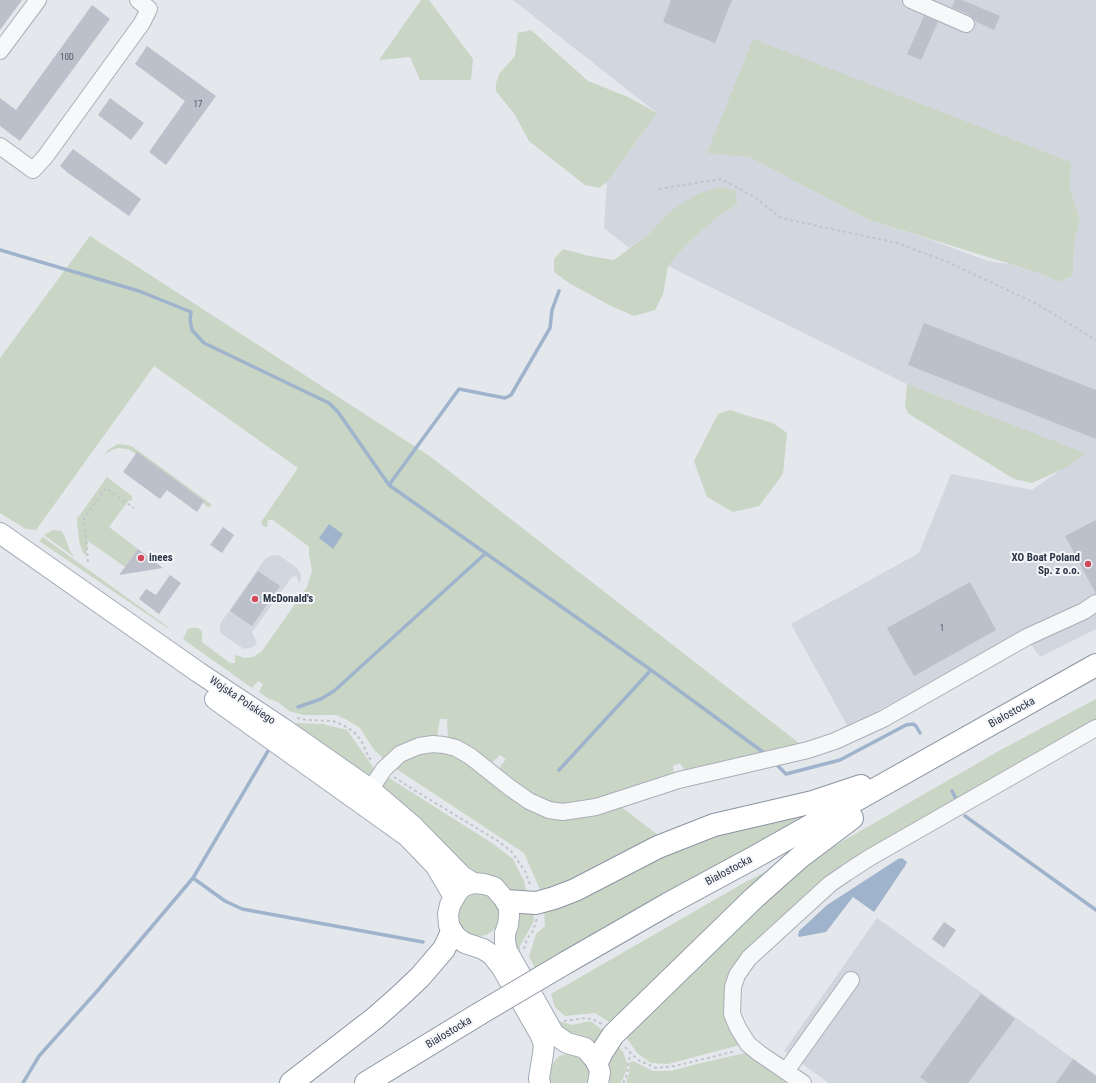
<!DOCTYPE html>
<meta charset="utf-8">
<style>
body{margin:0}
canvas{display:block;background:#e4e7ec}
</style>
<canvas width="1096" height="1083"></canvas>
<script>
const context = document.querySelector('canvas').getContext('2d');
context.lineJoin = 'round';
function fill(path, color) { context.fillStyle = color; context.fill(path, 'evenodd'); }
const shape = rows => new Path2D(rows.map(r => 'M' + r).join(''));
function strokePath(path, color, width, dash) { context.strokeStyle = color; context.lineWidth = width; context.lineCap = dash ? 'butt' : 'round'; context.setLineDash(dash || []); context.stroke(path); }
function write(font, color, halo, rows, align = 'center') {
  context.font = font + ' "Roboto Condensed",sans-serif'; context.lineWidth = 4; context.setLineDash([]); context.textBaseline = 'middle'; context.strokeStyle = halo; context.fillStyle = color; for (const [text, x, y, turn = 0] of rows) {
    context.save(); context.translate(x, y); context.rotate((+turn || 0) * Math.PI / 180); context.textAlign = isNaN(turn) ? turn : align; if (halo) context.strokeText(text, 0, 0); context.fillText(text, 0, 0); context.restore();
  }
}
fill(shape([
 [513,0,1096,0,1096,629,1040,657,1023,633,848,727,791,624,919,553,951,474,1032,490,1084,453,907,384,668,266,687,244,720,215,737,205,668,213,650,233,629,248,604,228,607,182,657,113],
 [964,121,1071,162,1070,188,1080,220,1074,243,1073,275,1060,282,1039,273,1009,264,988,261,928,239,869,220,749,157,707,152],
 [275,555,280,556,297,568,301,575,300,584,296,576,292,577,252,632,257,643,253,647,244,649,223,635,220,632,220,624,265,559,270,556],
 [877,918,1096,1075,1096,1083,829,1083,784,1051]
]), '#d2d6de');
fill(shape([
 [421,0,429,0,473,59,471,80,420,80,410,57,379,60],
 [531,30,588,81,628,97,657,113,607,182,599,188,585,185,529,141,515,115,496,91,496,83,499,74,515,56,518,33],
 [753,39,1071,162,1070,188,1080,220,1074,243,1073,275,1060,282,1039,273,869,220,749,157,707,153],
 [720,187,736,190,737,205,720,215,687,244,668,266,663,294,655,310,634,316,611,306,569,283,554,272,554,259,563,249,589,256,614,260,650,233,668,213,697,194],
 [90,236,431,457,808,750,686,772,680,763,673,766,674,776,574,807,549,804,501,775,500,767,506,759,500,755,493,762,487,762,448,739,447,719,440,719,437,737,406,743,395,748,383,758,374,750,360,728,347,720,336,715,303,715,289,711,278,702,269,699,259,692,263,684,258,681,252,688,183,639,188,629,191,628,198,628,202,631,202,642,230,663,235,663,235,656,237,655,244,658,253,657,262,651,307,587,312,571,309,554,309,547,273,520,268,520,267,527,265,527,262,525,261,522,298,468,154,366,36,530,26,529,8,518,0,513,0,358],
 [907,384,1085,453,1069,466,1032,483,1014,479,909,414,905,407],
 [730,410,745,415,773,423,787,433,783,474,759,506,733,512,707,497,694,461,718,414],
 [118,444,127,445,133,447,211,504,211,506,208,507,203,503,204,501,137,453,136,454,128,449,118,448,112,450,104,455,109,449],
 [107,477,132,496,132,500,131,501,129,500,109,527,138,549,125,567,88,541,86,555,83,553,79,541,77,519],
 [53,530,61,531,64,535,70,551,74,557,44,535],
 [43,537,168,627,169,629,39,541],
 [253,698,295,723,323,724,347,730,376,771,368,776,361,777],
 [1096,699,1096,725,861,860,733,969,740,1045,668,1064,651,1063,637,1053,624,1034,733,930,824,852,997,752],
 [443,751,479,769,531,811,555,819,620,806,662,838,542,894,524,853,395,768,411,755],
 [386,776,492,843,513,859,524,881,528,899,467,872,384,795,382,784],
 [844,803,536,970,529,956,536,934,545,926,544,909,650,861,735,828],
 [786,861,614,1025,595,1013,565,1016,555,1007,551,994,742,884],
 '458 915a21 21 0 1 1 42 0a21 21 0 1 1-42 0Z',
 [516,911,533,912,534,921,520,946,521,968,511,933],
 [552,1019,572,1025,585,1022,592,1022,605,1032,595,1047,559,1030],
 [615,1042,623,1052,628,1065,623,1079,620,1083,608,1083,607,1055],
 [749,1052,790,1083,626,1083,629,1073,630,1062,633,1061,653,1071,671,1071,697,1064],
 [570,1053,581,1057,589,1067,590,1073,588,1083,550,1083,548,1076,551,1065,559,1056]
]), '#c9d6c5');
fill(shape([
 [329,524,343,534,333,549,319,538],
 [902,858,907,862,905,866,874,912,853,897,826,932,799,937,798,935,799,931,827,905,898,859]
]), '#9fb4cc');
strokePath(shape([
 [0,250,139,291,191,312,190,320,192,330,204,343,329,403,338,412,389,485,651,670,763,752],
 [389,485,459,389,505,398,511,395,550,328,552,310,559,291],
 [298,707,321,699,334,691,486,553],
 [775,763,786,774,840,760,906,725,913,724,916,726,920,733],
 [559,770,651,670],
 [952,791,956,799],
 [965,816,1096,910],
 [193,878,225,901,242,909,423,942],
 [23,1083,39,1056,99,989,193,878,268,751]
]), '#9fb4cc', 3.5);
fill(shape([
 [0,0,22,0,0,30],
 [671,0,732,0,715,43,663,22],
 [955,0,962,0,1000,16,994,30,975,21,970,15,952,7],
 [92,5,110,19,20,141,0,126,0,98,16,110],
 [924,16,938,22,921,60,907,54],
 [147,46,216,96,166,165,149,152,185,101,135,64],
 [110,98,144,123,131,140,98,115],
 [73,149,141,199,129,216,68,173,60,166],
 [924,323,1096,390,1096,439,908,365],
 [137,452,204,501,197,512,167,490,160,499,123,472],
 [1096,520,1096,594,1065,536],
 [223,527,234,535,222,553,210,545],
 [138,549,163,568,119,575],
 [258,571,280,586,252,626,230,611],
 [170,575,181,583,159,614,139,599,146,589,156,595],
 [970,582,996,630,914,676,887,628],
 [944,922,956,930,944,948,932,939],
 [981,994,1015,1019,968,1083,928,1083,920,1077],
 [1073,1059,1096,1076,1096,1083,1056,1083]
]), '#bbc0ca');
const minor = shape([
 [911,0,966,24],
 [0,51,38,0],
 [0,146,33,170,45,157,142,23,149,9,138,0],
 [364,799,384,769,400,754,419,746,433,744,444,745,456,748,470,756,509,787,529,801,549,810,563,812,596,807,679,780,808,750,835,741,883,719,1027,637,1084,611,1096,603],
 [786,1071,851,980],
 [803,1083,759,1053,748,1044,738,1028,732,1014,733,987,737,975,749,958,830,884,846,873,869,858,1096,728]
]);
const major = shape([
 [0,533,198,672,284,729,370,789,412,825,462,876,473,883],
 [215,699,407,836,435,865,454,897],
 [540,1083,539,1078,543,1054,544,1044,540,1034,502,968,492,955,483,949,465,943,459,939,452,932,449,925,448,914,450,905,458,891,464,886,473,883,484,884,494,887,506,901,509,908,509,916,508,925,505,933,505,942,507,951,554,1034,567,1043,585,1048,597,1062,600,1072,598,1083]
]);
const highway = shape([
 [506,901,536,903,554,898,575,890,658,847,714,825,813,802,861,786],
 [567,962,668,904,753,858,1096,665],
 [597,1062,602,1052,613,1035,754,898,799,858,852,818],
 [291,1083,375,1018,401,995,420,977,444,949,452,932],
 [366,1083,479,1014]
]);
strokePath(minor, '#a9aeb7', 18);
strokePath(major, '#a3abb8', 22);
strokePath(highway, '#8b94a3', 24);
strokePath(shape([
 [659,189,721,179,753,196,781,218,897,243,950,263,1037,304,1096,340],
 [88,562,84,518,106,488,134,508],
 [297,718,307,720,333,721,343,725,353,731,361,740,369,758,373,761],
 [394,777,414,790,498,841,511,851,525,871,531,887],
 [524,949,527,939,533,931,537,918],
 [564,1021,586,1018,594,1020,602,1024],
 [625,1047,638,1060,656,1068,675,1066,736,1051],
 [623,1083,627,1075,630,1052]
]), '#c2c5cb', 2, [3, 3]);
strokePath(minor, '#f7f8fa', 16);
strokePath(major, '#fff', 20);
strokePath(highway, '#fff', 22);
const highwayBridge = shape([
 [479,1014,567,962]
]);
strokePath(highwayBridge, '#8b94a3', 24, []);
strokePath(highwayBridge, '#fff', 22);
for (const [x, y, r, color] of [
 [141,558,4,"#d1495b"],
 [1088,564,4,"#d1495b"],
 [255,599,4,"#d1495b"]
]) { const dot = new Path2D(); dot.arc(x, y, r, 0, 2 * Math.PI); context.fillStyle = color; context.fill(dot); strokePath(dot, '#f4f6f9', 1.5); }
write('9px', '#4f5766', null, [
 ["10D",67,58],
 ["17",198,105],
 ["1",942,629]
]);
write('bold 11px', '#2b3445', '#f4f6f9', [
 ["inees",149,558],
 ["XO Boat Poland",1080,558,"right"],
 ["Sp. z o.o.",1080,571,"right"],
 ["McDonald's",263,599]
], 'left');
write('11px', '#2b3445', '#f4f6f9', [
 ["Wojska Polskiego",242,701,34],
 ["Białostocka",1012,713,-29],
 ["Białostocka",729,871,-28],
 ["Białostocka",449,1033,-31]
]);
</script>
